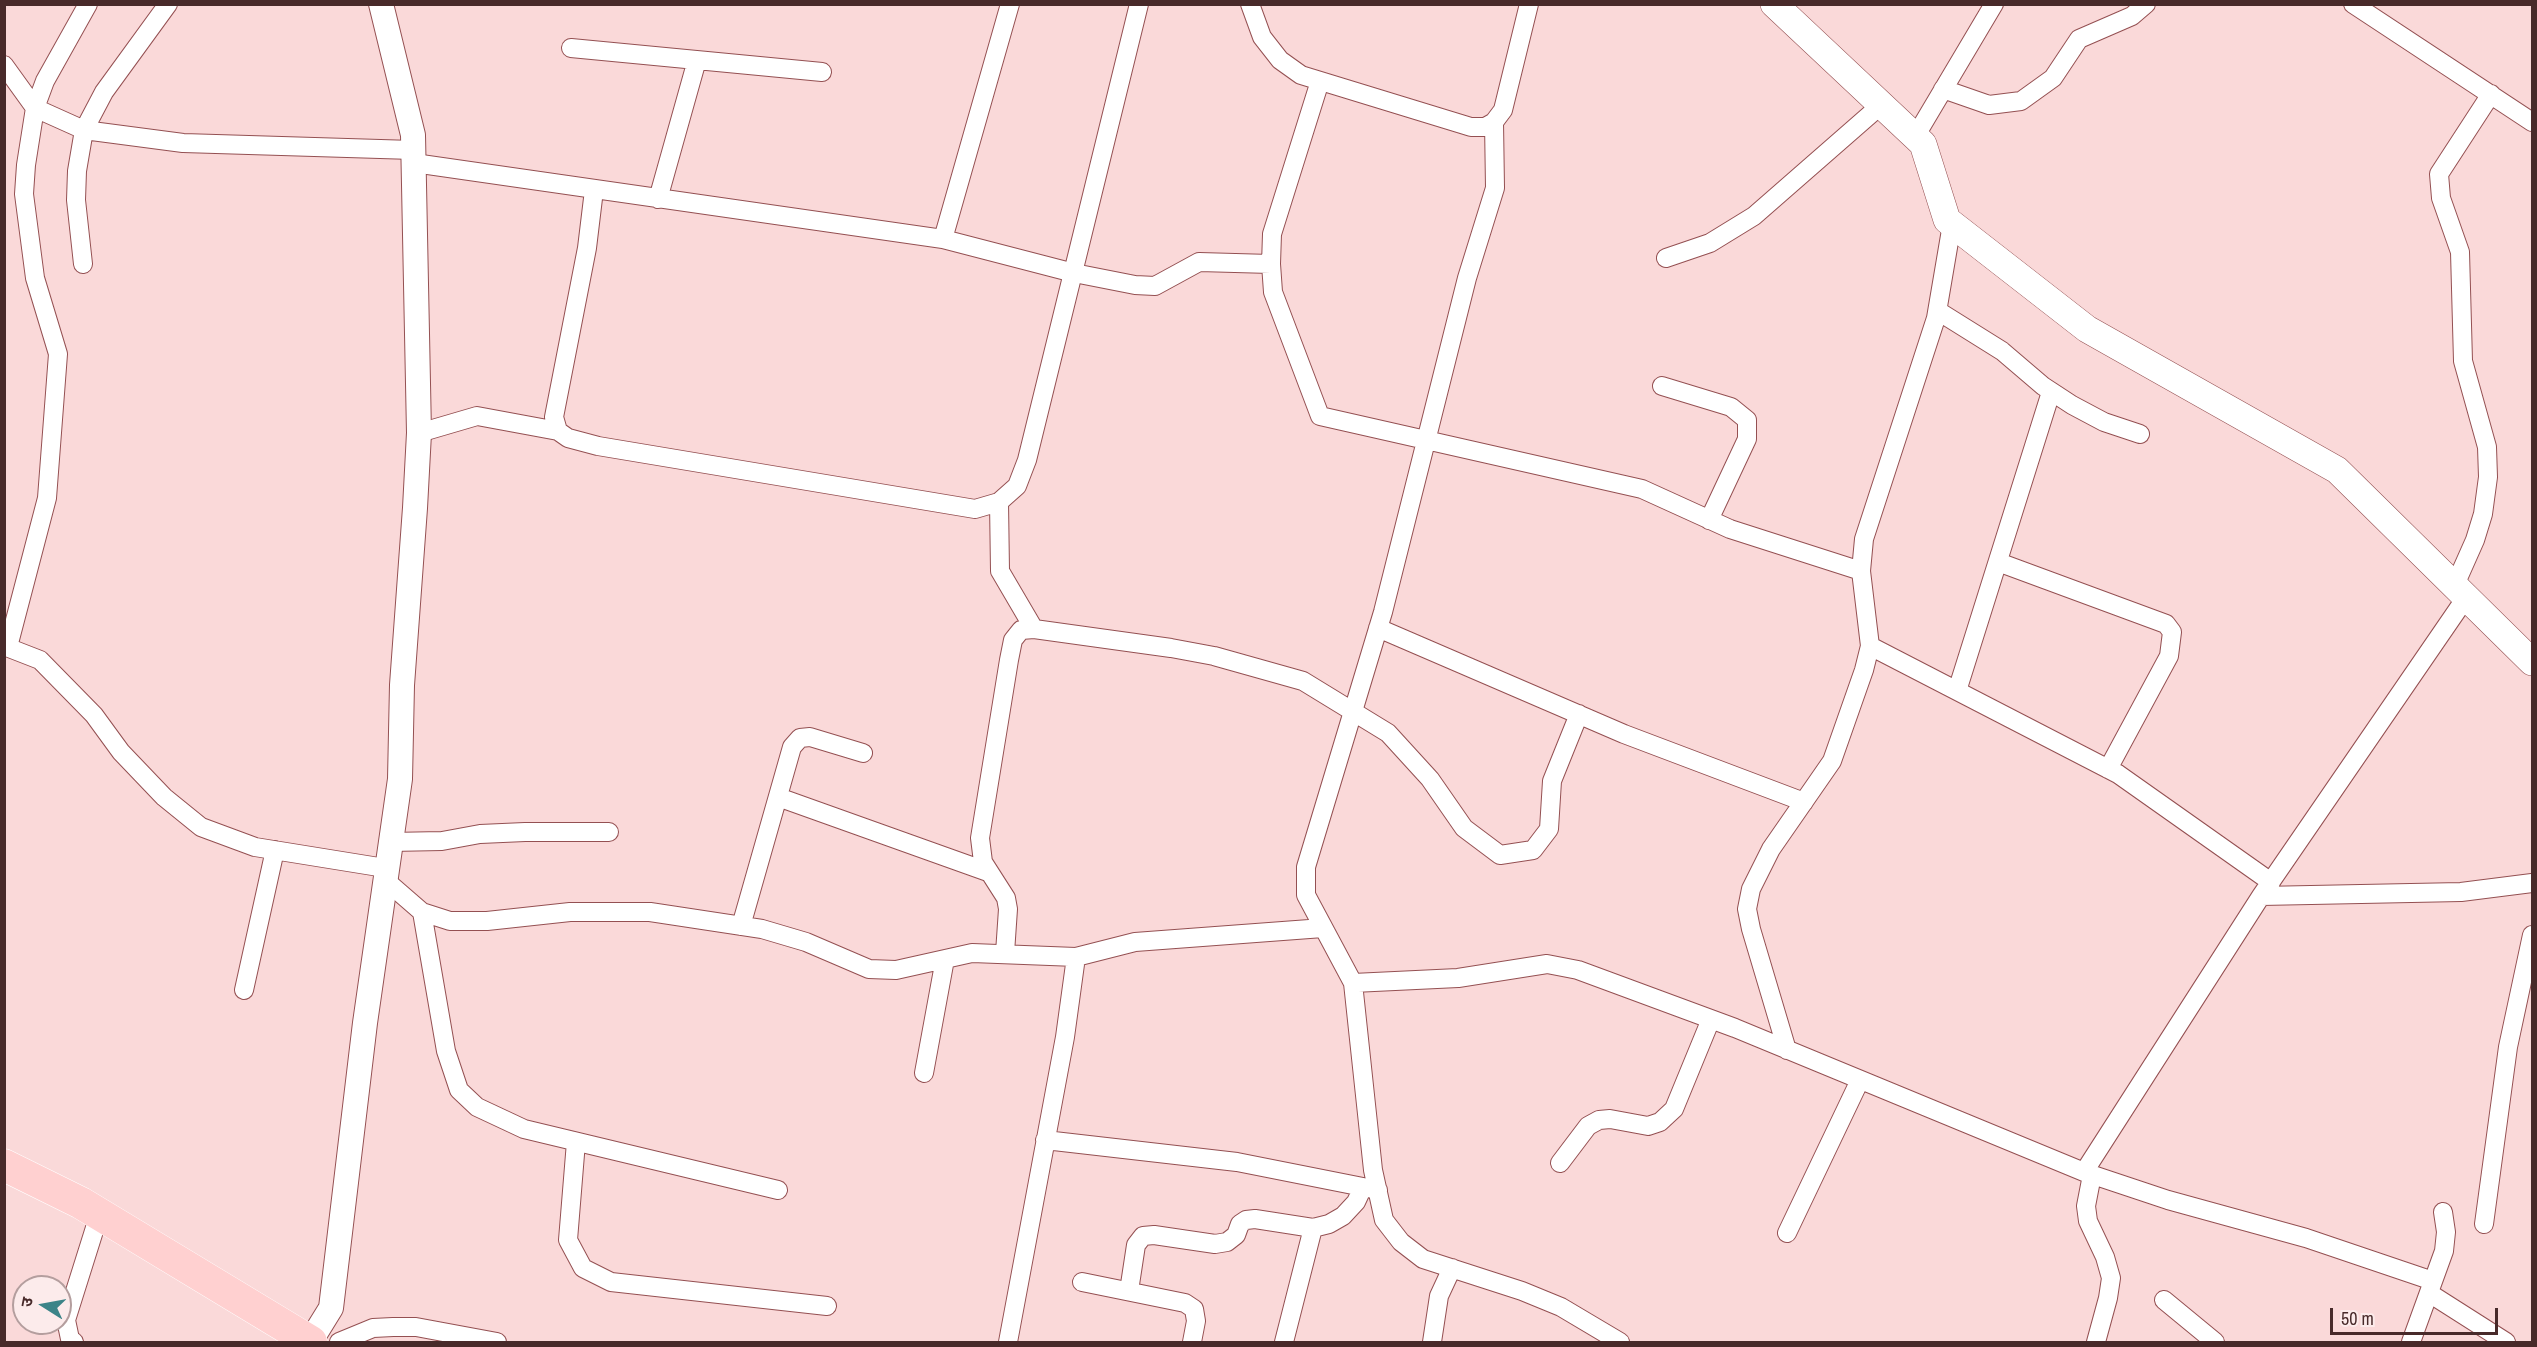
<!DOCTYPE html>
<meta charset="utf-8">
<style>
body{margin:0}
#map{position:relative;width:2537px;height:1347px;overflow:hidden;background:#fad9d9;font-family:"Archivo Narrow","Noto Sans Devanagari",sans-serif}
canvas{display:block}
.frame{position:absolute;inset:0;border:6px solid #482a2a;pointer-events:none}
.north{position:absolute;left:12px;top:1275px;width:60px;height:60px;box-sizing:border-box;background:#fcebeb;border:2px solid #b49e9e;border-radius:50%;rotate:281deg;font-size:16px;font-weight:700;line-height:24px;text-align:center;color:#482a2a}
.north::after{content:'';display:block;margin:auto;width:21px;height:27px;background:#3c8488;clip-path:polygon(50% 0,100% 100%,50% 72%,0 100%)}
.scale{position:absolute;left:2330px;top:1308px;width:168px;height:27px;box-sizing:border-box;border:3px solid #482a2a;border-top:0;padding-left:8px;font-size:18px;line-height:21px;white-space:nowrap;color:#482a2a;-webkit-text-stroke:4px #fcebeb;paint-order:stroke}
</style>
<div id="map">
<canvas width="2537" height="1347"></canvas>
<div class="frame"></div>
<div class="north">उ</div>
<div class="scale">50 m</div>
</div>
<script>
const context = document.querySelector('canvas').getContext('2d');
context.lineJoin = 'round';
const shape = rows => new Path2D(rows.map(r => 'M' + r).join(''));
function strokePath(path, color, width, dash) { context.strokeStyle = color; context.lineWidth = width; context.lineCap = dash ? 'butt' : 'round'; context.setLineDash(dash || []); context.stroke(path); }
const minor = shape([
 [1250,4,1262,37,1280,60,1301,75,1471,127,1485,127,1494,122,1503,110,1529,4],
 [2353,4,2532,122],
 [571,48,822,72],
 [4,65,35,108,84,130,183,143,413,150],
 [1320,81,1272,234,1271,264,1273,292,1320,416,1642,489,1730,529,1861,571],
 [1943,89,1989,105,2021,101,2053,78,2079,39,2132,16,2146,4],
 [1494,122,1495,188,1467,278,1383,612,1306,867,1306,895,1353,983,1373,1170,1384,1220,1401,1242,1423,1259,1522,1291,1561,1307,1620,1342],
 [1915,137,1994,4],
 [414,163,943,239,1074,273,1135,285,1155,286,1199,262,1271,264],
 [594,190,587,248,554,417,558,431,568,438,598,446,975,509,999,502,1017,486,1027,460,1139,4],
 [658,199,697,60],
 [943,239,1010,4],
 [1666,258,1710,243,1754,216,1881,105],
 [83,264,76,200,77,171,84,130,104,92,168,4],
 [1938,311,2002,351,2043,386,2072,405,2104,422,2140,434],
 [1662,386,1731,407,1747,420,1747,439,1709,520],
 [419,433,477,416,558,431],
 [999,502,1000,571,1034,629],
 [1998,562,2166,624,2172,632,2169,656,2108,769],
 [2455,585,2475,540,2483,514,2488,477,2487,447,2463,361,2460,252,2441,198,2439,174,2491,94],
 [1378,628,1624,734,1804,802],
 [4,646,40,660,94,715,121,752,164,797,201,827,255,847,385,868],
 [1870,646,2118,774,2271,882],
 [8,647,47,498,58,354,35,278,24,194,26,165,35,108,45,81,88,4],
 [1957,691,2051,392],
 [778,797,988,872],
 [390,842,442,841,480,834,525,832,609,832],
 [384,879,422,912,450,921,487,921,570,912,650,912,762,929,806,942,869,969,896,970,972,953,1076,957,1135,942,1323,928],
 [2261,896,2461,892,2532,883],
 [422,912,446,1051,459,1090,477,1107,524,1129,778,1190],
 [741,926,792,747,800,738,810,737,863,753],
 [1005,953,1008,909,1006,898,983,862,980,838,1009,660,1013,640,1021,630,1034,629,1171,648,1214,656,1303,681,1388,733,1430,779,1464,828,1500,855,1533,850,1549,829,1552,781,1579,714],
 [1353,983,1458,978,1547,964,1578,970,1735,1028,2084,1172,2168,1200,2306,1238,2433,1281],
 [244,990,275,850],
 [1787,1050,1751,929,1747,909,1751,889,1771,849,1832,761,1864,670,1870,646,1861,571,1864,539,1936,318,1952,224],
 [924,1073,945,959],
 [1045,1140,1237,1162,1378,1190],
 [576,1142,568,1240,583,1268,611,1282,827,1306],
 [1560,1163,1588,1126,1599,1120,1610,1119,1648,1126,1660,1122,1674,1109,1711,1019],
 [2084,1172,2261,896,2467,596],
 [2092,1175,2086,1206,2088,1221,2105,1257,2111,1278,2108,1298,2096,1342],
 [2484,1224,2508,1047,2532,935],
 [1787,1233,1860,1080],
 [1082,1282,1185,1303,1194,1309,1196,1321,1192,1342],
 [1129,1291,1136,1245,1143,1236,1154,1235,1215,1244,1227,1242,1236,1235,1240,1224,1246,1220,1255,1219,1313,1228,1329,1224,1343,1216,1356,1202,1363,1187],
 [2429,1293,2506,1342],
 [2164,1300,2215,1342],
 [74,1342,70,1339,66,1320,99,1215],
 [339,1342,373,1328,393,1327,416,1327,497,1342],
 [1008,1342,1065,1037,1076,957],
 [1284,1342,1313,1228],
 [1432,1342,1439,1296,1452,1268],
 [2411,1342,2444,1251,2446,1232,2443,1212]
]);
const tertiary = shape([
 [310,1342,331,1308,365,1023,400,779,402,685,415,508,419,433,413,135,381,4]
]);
const secondary = shape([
 [1774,4,1923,144,1947,220,2087,329,2337,470,2532,662]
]);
const trunk = shape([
 [4,1165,81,1203,311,1342]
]);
strokePath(minor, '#945052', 20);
strokePath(tertiary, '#945052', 26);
strokePath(secondary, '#945052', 28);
strokePath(trunk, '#fff', 33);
strokePath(minor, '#fff', 18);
strokePath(tertiary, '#fff', 24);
strokePath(secondary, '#fff', 27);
strokePath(trunk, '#ffd0d0', 32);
</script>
